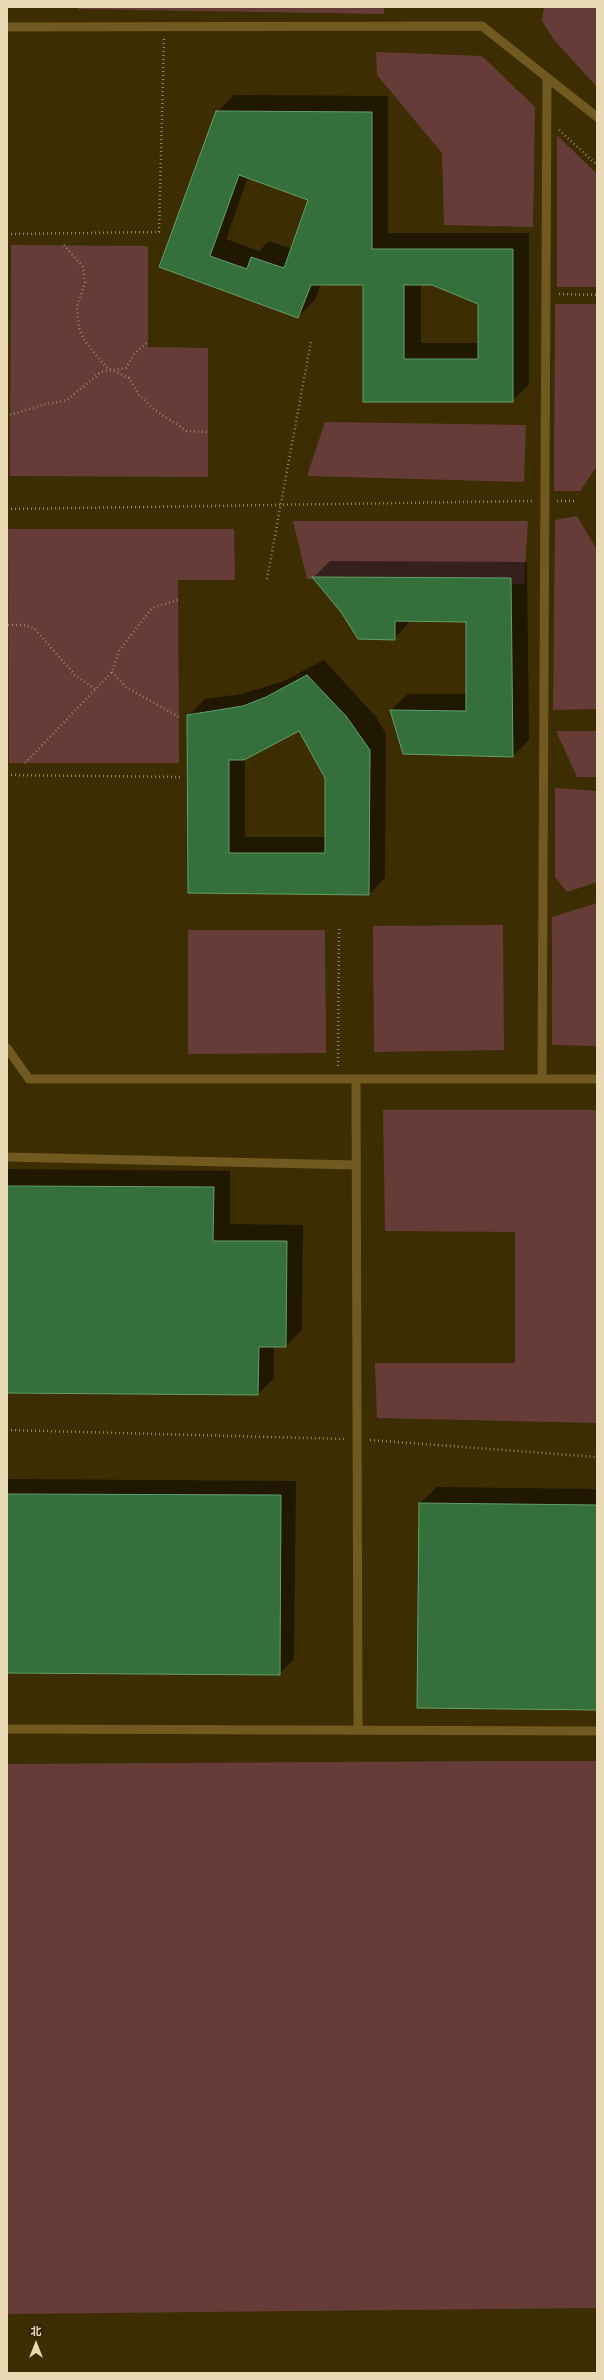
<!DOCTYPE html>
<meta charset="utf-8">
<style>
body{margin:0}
#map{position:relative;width:604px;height:2380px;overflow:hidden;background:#3d2d03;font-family:"Nunito Sans","Noto Sans SC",sans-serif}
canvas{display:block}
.frame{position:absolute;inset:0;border:8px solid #e9d9b5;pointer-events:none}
.north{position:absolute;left:16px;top:2324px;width:40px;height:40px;-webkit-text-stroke:3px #2f240d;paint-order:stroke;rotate:0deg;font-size:11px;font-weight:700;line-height:16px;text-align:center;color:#e9d9b5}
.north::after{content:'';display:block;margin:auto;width:14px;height:18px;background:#e9d9b5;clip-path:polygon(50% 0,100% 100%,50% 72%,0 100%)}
</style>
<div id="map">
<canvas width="604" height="2380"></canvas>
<div class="frame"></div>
<div class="north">北</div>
</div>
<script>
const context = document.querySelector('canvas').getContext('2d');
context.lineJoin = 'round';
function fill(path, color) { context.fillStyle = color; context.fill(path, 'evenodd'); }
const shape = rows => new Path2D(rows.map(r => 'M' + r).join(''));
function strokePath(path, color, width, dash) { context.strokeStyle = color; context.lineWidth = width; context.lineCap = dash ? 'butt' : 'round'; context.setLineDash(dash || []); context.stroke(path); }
fill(shape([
 [78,7,384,7,384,14,78,9],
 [544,7,597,7,597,87,554,40,542,21],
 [376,52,482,56,535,107,533,227,444,225,442,153,377,75],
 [557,135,597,174,597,287,557,287],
 [11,245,148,246,148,347,208,348,208,477,10,476],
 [555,304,597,304,597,466,580,491,554,491],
 [325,422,526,425,524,482,307,476],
 [577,516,597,550,597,709,553,710,555,520],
 [293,521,528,521,524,584,307,579],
 [8,529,234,529,235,580,178,580,179,763,9,763],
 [556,731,597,731,597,777,577,777],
 [555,788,597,791,597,882,567,892,555,877],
 [597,903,597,1046,552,1045,552,917],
 [503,925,504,1050,374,1052,373,926],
 [188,930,325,930,326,1053,188,1054],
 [383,1110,597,1110,597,1423,377,1418,375,1363,515,1363,515,1232,385,1231],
 [495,1761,597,1761,597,2308,7,2314,7,1764]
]), '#653c38');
fill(shape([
 [234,95,388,96,388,233,529,233,529,385,512,401,364,401,364,284,321,284,315,300,298,317,160,266,217,112],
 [248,177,310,199,292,249,269,241,259,251,226,239],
 [421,284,432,284,479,303,479,343,421,343],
 [330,561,527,562,529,740,513,756,391,710,408,694,467,694,467,622,411,620,394,639,342,612,314,577],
 [324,660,376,717,386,734,385,878,369,894,189,892,188,716,205,699,241,694,284,681],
 [300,730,326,778,326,837,245,837,245,759],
 [7,1169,230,1171,230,1224,303,1225,302,1330,286,1346,274,1346,274,1378,258,1394,7,1392],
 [7,1479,296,1481,294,1659,279,1674,7,1672],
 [437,1487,597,1489,597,1709,420,1503]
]), '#0007');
const building = shape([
 [216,111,372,112,372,249,513,249,513,402,363,402,363,285,311,285,298,318,159,267,216,111],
 [239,175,308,200,284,268,251,257,247,269,210,256,239,175],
 [404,285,432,285,478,304,478,359,404,359,404,285],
 [312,577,511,578,513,757,403,754,390,710,466,711,466,622,395,621,395,640,358,639,341,612,312,577],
 [307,675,346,716,370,750,369,895,188,893,187,715,243,706,266,697,307,675],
 [299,731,325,778,325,853,229,853,229,760,244,760,299,731],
 [7,1186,214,1187,213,1241,287,1241,286,1347,259,1347,258,1395,7,1393,7,1186],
 [7,1494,281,1495,280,1675,7,1673,7,1494],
 [419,1503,597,1505,597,1710,417,1708,419,1503]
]);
fill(building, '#356f3c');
strokePath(building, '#649f69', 1);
strokePath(shape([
 [559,130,597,165],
 [7,234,159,232,164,38],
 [64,245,83,267,85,283,77,306,79,328,84,340,106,367,129,378,139,395,156,411,187,431,208,432],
 [559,294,597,295],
 [10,415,42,405,67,400,101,372,126,368,134,354,148,342],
 [557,501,576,501],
 [7,509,532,501],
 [267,579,311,341],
 [8,625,25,625,35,629,75,675,95,689],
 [112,672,126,687,179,717],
 [25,763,112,672,119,651,152,608,178,600],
 [7,775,182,777],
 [338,1066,339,926],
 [7,1430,345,1439],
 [370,1440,597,1457]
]), '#94845d', 2.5, [1, 3]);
strokePath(shape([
 [7,27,482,26,597,117],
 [7,1048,29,1079,597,1079],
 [356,1079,358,1730],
 [542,1079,547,78],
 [7,1157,356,1165],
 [7,1729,597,1731]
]), '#715a20', 9);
</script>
